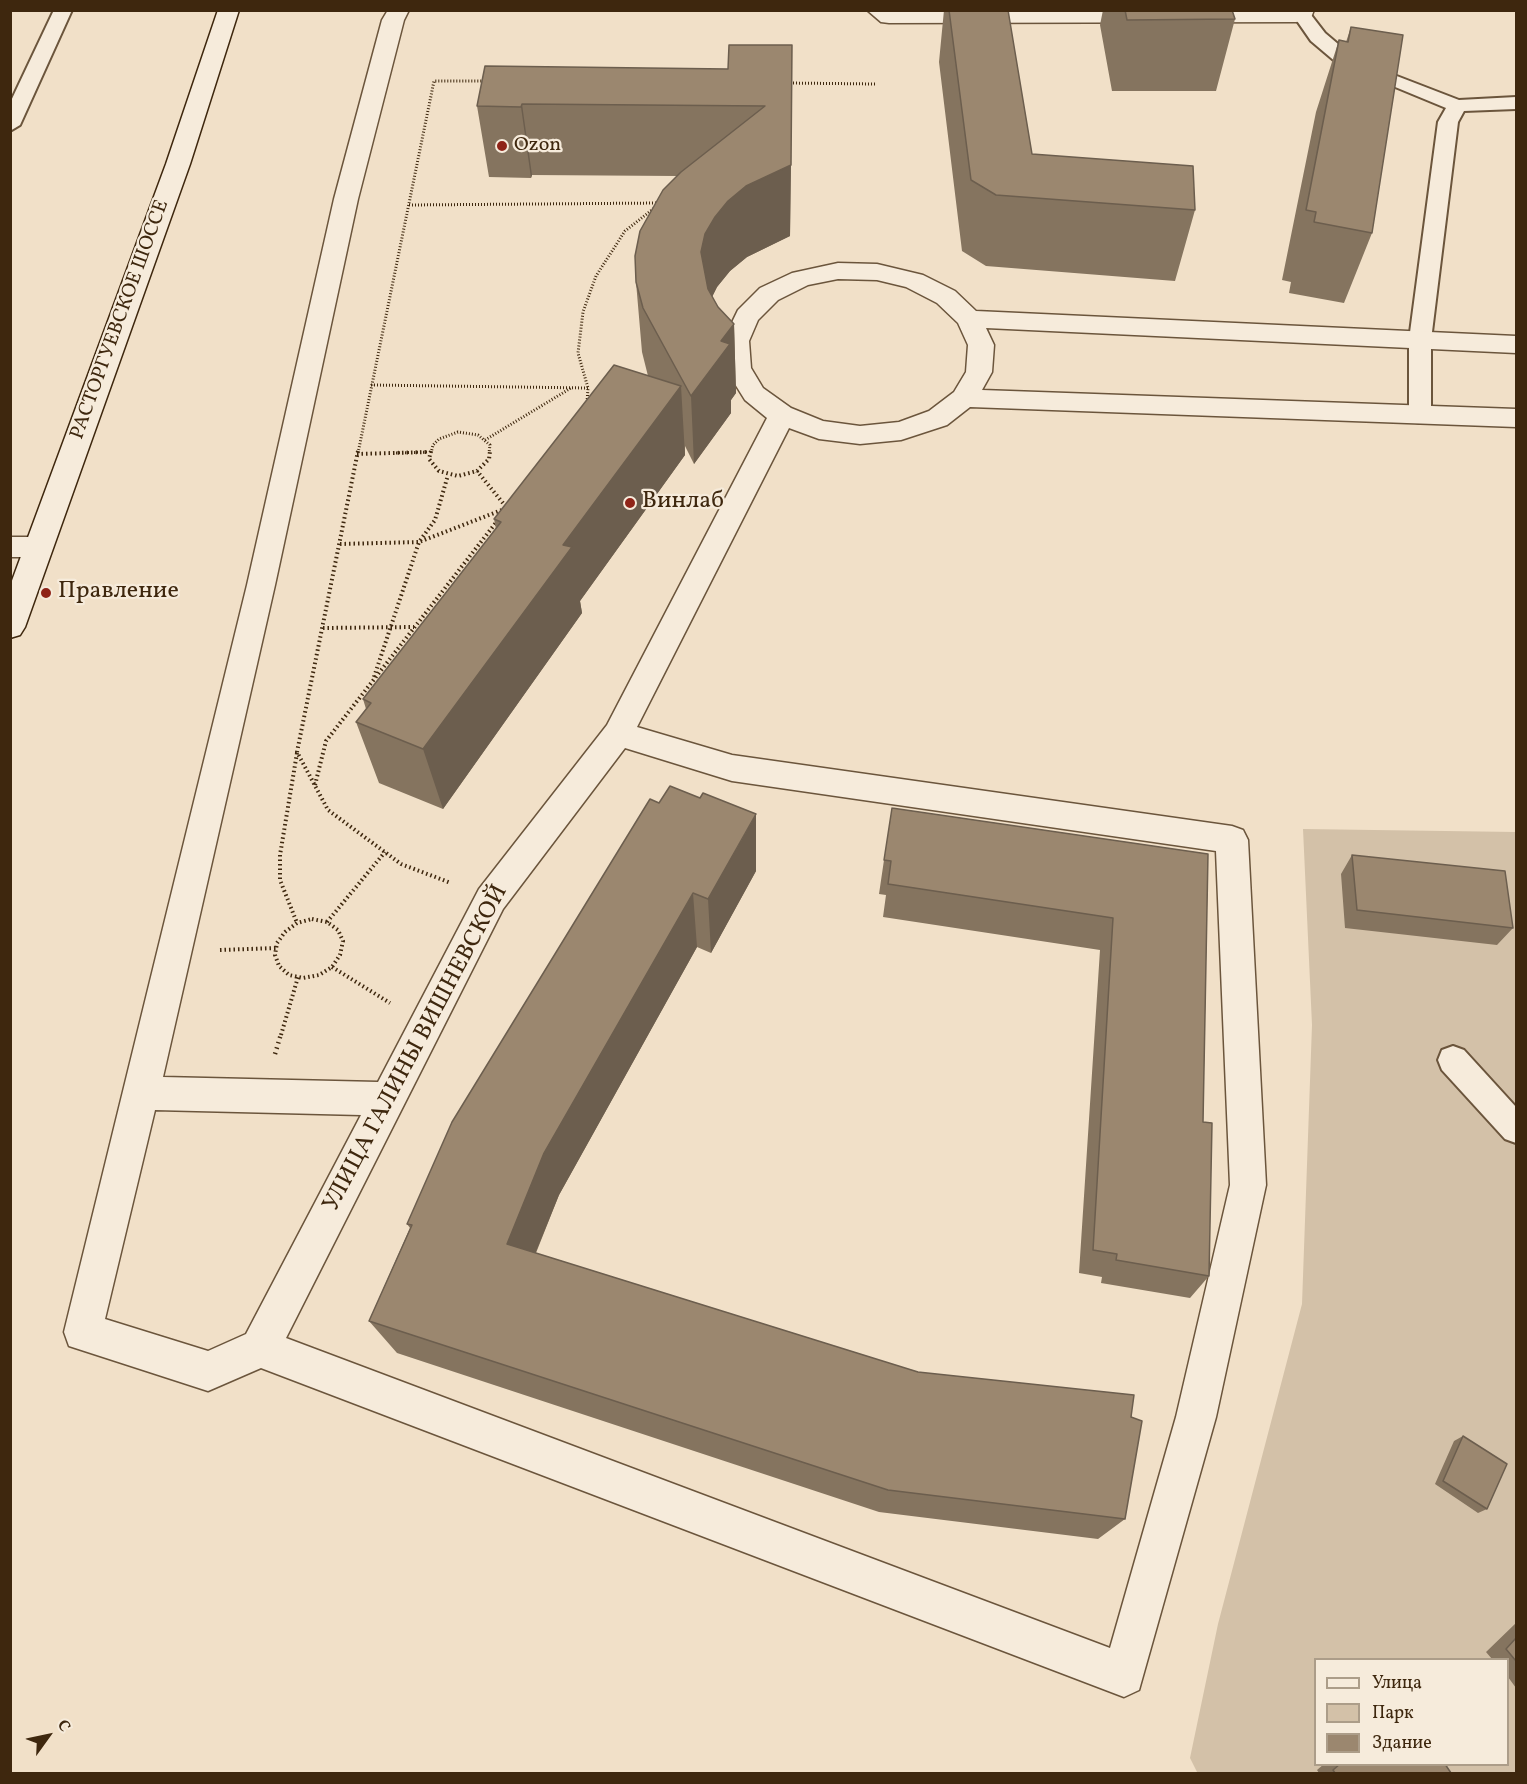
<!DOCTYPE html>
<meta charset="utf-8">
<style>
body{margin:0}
#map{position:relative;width:1527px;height:1784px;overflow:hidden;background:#f1e0c8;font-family:Vollkorn,serif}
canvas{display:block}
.frame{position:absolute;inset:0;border:12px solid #3e270e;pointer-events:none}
.legend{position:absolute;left:1314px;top:1658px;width:195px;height:108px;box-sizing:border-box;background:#f6ebdb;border:2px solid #ac9d89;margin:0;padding:8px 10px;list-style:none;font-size:18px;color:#3e270e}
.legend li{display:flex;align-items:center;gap:12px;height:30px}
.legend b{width:30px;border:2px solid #ac9d89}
.north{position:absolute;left:18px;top:1706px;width:60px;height:60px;-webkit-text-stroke:4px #f6ebdb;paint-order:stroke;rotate:57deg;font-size:16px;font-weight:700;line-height:24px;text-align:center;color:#3e270e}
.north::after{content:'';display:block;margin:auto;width:21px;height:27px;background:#3e270e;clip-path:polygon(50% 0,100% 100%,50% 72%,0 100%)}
</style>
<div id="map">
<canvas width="1527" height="1784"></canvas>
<div class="frame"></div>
<ul class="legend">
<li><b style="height:8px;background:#f6ebdb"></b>Улица</li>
<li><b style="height:16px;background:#d3c1a8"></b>Парк</li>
<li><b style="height:16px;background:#9b876f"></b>Здание</li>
</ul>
<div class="north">С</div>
</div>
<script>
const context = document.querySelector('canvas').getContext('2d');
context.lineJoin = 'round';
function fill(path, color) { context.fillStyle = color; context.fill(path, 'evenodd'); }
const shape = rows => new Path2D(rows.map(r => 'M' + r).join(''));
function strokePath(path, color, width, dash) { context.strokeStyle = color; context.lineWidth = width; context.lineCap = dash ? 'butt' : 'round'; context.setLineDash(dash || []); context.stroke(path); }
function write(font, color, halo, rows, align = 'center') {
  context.font = font + ' Vollkorn,serif'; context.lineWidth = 4.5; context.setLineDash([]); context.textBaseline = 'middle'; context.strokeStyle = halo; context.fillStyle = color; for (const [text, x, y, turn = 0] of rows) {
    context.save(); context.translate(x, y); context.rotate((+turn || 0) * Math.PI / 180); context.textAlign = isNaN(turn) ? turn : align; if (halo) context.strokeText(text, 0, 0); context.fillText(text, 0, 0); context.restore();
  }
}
fill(shape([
 [1303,829,1516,832,1516,1773,1198,1774,1190,1758,1218,1624,1302,1304,1312,1025],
 [1316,1660,1508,1660,1508,1764,1316,1764]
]), '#d3c1a8');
const service = shape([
 [54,10,72,10,20,125,10,131,10,103,54,10],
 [1296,11,1308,11,1325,33,1351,55,1389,73,1459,100,1516,97,1516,109,1464,111,1458,122,1431,340,1431,415,1428,421,1420,423,1412,421,1409,415,1409,340,1438,122,1446,108,1337,63,1311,41,1293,15,1296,11],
 [1453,1046,1464,1050,1516,1107,1516,1143,1505,1139,1442,1070,1438,1060,1442,1050,1453,1046]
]);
const minor = shape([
 [388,10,409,10,404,20,358,199,275,585,163,1077,378,1082,479,889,607,725,767,418,745,400,725,368,723,341,738,310,760,288,792,273,838,263,877,264,923,275,955,291,976,311,1516,336,1516,353,986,328,994,345,992,372,982,390,1516,409,1516,427,970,407,947,425,901,440,860,444,819,439,789,428,637,727,732,755,1232,826,1243,830,1248,840,1266,1185,1216,1417,1139,1690,1124,1697,261,1368,208,1391,69,1346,64,1332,247,585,334,199,382,20,388,10],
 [838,279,877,280,906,287,937,303,958,323,968,345,966,372,954,392,929,411,899,422,860,426,823,421,791,408,763,388,751,368,749,341,758,320,778,300,808,285,838,279],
 [625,748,732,781,1216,851,1230,1185,1176,1417,1110,1648,286,1338,503,909,625,748],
 [155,1110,361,1115,246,1334,208,1351,105,1319,155,1110],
 [867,10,893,11,1314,10,1310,20,1296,22,889,23,881,22,867,10],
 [10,537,39,537,49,540,53,547,49,554,39,557,10,557,10,537]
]);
const secondary = shape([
 [218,10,239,10,190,164,25,627,20,635,10,638,10,586,166,164,218,10]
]);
strokePath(service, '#6b553c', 4);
strokePath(minor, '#6b553c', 3);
strokePath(secondary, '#3e270e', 3);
strokePath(shape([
 [787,83,876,84],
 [409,205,660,203],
 [371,385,588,388],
 [587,402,588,388,578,353,583,312,596,276,625,231,657,206],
 [485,440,571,388],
 [358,453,434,81,485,81],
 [393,453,429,452],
 [431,453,433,445,439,439,458,432,478,435,490,445,489,453]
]), '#3e270e', 3, [1, 2]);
strokePath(shape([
 [358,451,297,752,328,810,401,864,451,883],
 [431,451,429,459,439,471,458,476,477,471,489,459,490,451],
 [357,454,429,452],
 [340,544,419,542,435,520,448,475],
 [323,628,414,627],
 [374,677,419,542,507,508,477,471],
 [297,753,280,855,280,880,297,923],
 [315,785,326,741,498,520],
 [312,919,327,922,338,930,343,941,340,955,332,967,319,975,303,978,289,975,279,966,275,955,277,943,285,932,297,923,312,919],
 [327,922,385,852],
 [220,950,277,948],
 [332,967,390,1003],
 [281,1035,298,977]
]), '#3e270e', 4, [1.5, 3]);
strokePath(shape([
 [275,1054,281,1034]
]), '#3e270e', 4.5, [1.5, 4]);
fill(service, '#f6ebdb');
fill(minor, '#f6ebdb');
fill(secondary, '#f6ebdb');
fill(shape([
 [944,10,1008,10,1032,154,1195,210,1175,281,986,266,962,251,939,62],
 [1103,10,1232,10,1235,19,1216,91,1112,91,1100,25],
 [1351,27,1372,233,1344,303,1289,293,1291,282,1282,280,1316,112,1339,40,1346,42],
 [792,45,790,236,747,257,730,271,717,287,712,297,718,307,734,324,736,393,731,400,731,413,694,464,685,446,685,455,580,601,582,613,443,809,379,783,356,722,366,709,363,699,496,529,494,519,648,376,642,352,636,282,677,176,532,175,531,178,489,177,477,106,728,69],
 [650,799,756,871,711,953,697,947,559,1195,536,1253,918,1372,1131,1417,1125,1519,1098,1539,879,1512,397,1353,369,1321,410,1228,407,1224],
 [1208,854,1203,1122,1209,1276,1190,1298,1101,1283,1102,1277,1079,1273,1100,950,883,917,886,895,879,894,884,860],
 [1352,855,1513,928,1497,945,1345,928,1341,874],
 [1463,1436,1487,1509,1478,1513,1435,1484,1454,1441],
 [1516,1623,1516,1688,1508,1677,1508,1659,1492,1659,1486,1652],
 [1324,1764,1445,1764,1451,1773,1319,1773,1317,1770]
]), '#85745f');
fill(shape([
 [522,104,532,175,531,178,521,107],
 [791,165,790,236,747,257,730,271,717,287,708,305,701,252,705,234,715,217,728,201,746,186],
 [734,324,736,393,731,400,731,413,694,464,691,396,721,341],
 [681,386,685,455,580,601,582,613,443,809,423,749,563,545],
 [756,814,756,871,711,953,708,899],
 [693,893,697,947,559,1195,524,1281,507,1244,544,1153]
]), '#6c5e4e');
const building = shape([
 [949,10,1008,10,1032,154,1193,166,1195,210,996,195,971,180,949,10],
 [1125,10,1232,10,1235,19,1127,20,1125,10],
 [1351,27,1403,35,1372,233,1314,222,1316,212,1306,210,1339,40,1348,42,1351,27],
 [729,45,792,45,791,165,746,186,728,201,715,217,705,234,701,252,708,289,718,307,734,324,721,341,730,344,691,396,643,308,636,282,635,256,640,231,663,190,681,172,765,106,522,104,521,107,477,106,485,66,728,69,729,45],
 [614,365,681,386,563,545,572,547,423,749,356,722,371,703,363,699,501,522,494,519,614,365],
 [670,786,700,798,703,793,756,814,708,899,693,893,544,1153,507,1244,918,1372,1134,1395,1131,1417,1142,1421,1125,1519,888,1490,369,1321,412,1225,407,1224,452,1122,650,799,659,803,670,786],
 [892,808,1208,854,1203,1122,1212,1123,1209,1276,1116,1260,1117,1254,1093,1250,1113,918,888,884,891,861,884,860,892,808],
 [1352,855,1505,871,1513,928,1357,910,1352,855],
 [1463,1436,1507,1464,1487,1509,1443,1481,1463,1436],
 [1516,1638,1516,1661,1506,1649,1516,1638],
 [1340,1764,1445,1764,1451,1773,1335,1773,1333,1770,1340,1764]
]);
fill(building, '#9b876f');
strokePath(building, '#6c5e4e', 1.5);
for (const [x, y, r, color] of [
 [502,146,6,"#8f2418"],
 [630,503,6,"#8f2418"],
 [46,593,6,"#8f2418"]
]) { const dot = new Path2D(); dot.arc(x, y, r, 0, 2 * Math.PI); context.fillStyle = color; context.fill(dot); strokePath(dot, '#f6ebdb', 2); }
write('20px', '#3e270e', '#f6ebdb', [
 ["Ozon",514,146]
], 'left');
write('20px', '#3e270e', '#f6ebdb', [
 ["РАСТОРГУЕВСКОЕ ШОССЕ",121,320,-70]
]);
write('24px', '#3e270e', '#f6ebdb', [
 ["Винлаб",642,503],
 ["Правление",58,593]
], 'left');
write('24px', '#3e270e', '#f6ebdb', [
 ["УЛИЦА ГАЛИНЫ ВИШНЕВСКОЙ",417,1049,-62]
]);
</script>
